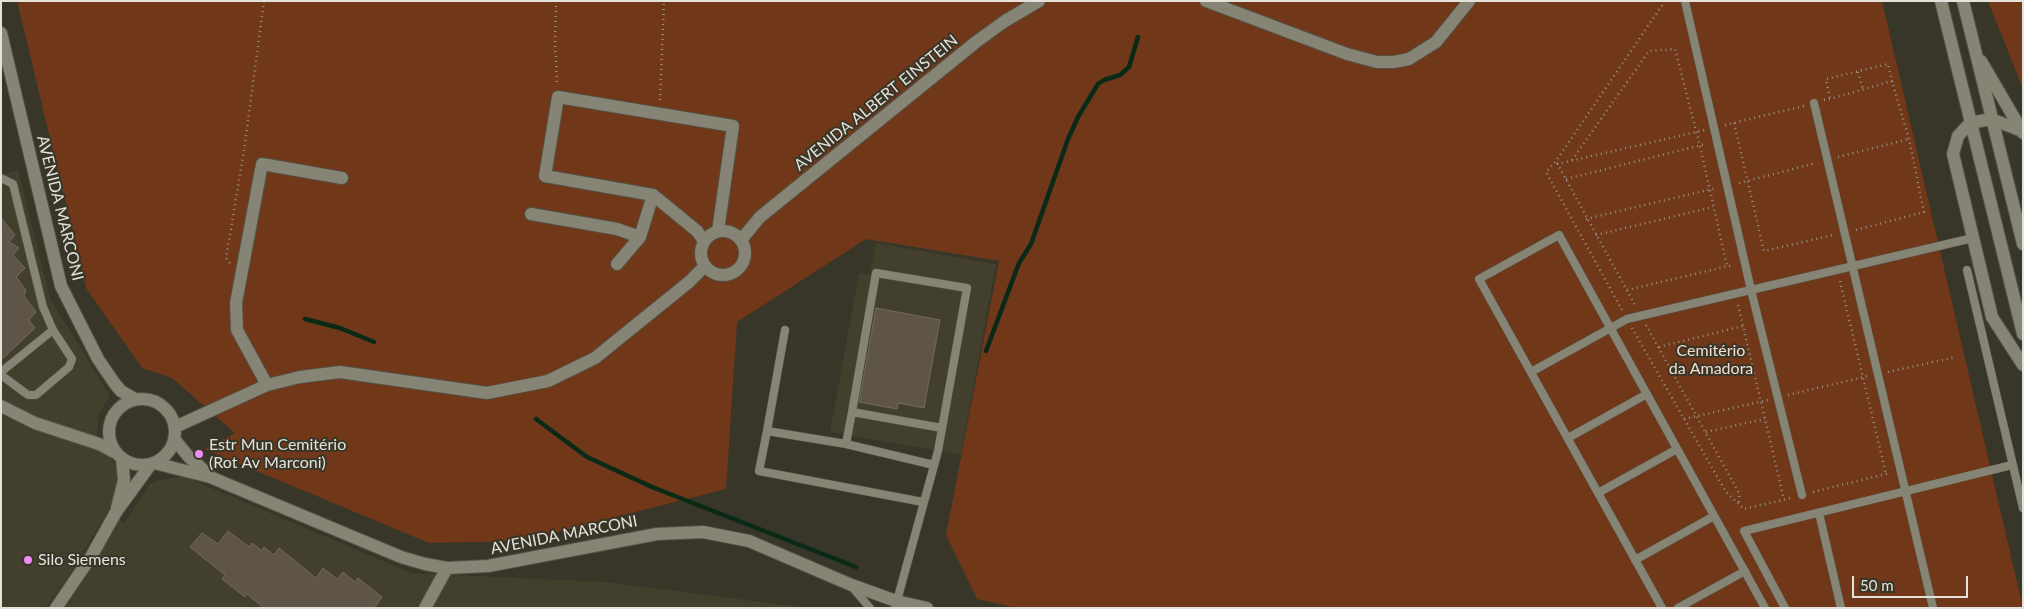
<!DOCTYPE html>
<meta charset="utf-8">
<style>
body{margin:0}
#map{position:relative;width:2024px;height:609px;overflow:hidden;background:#383628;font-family:Lato,sans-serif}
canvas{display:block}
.frame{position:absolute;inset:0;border:2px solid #e4e2da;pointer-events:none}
.scale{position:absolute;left:1852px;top:576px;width:116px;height:22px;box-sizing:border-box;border:2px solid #e4e2da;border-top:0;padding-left:6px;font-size:15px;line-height:18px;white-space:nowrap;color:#e4e2da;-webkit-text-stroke:4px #383628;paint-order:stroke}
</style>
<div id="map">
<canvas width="2024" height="609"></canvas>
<div class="frame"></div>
<div class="scale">50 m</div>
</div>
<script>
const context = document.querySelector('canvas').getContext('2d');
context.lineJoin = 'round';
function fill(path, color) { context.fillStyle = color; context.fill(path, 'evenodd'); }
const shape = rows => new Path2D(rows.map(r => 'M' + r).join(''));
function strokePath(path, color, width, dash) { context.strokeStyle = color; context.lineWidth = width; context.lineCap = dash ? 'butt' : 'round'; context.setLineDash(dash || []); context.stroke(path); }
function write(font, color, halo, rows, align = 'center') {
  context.font = font + ' Lato,sans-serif'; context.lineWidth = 4; context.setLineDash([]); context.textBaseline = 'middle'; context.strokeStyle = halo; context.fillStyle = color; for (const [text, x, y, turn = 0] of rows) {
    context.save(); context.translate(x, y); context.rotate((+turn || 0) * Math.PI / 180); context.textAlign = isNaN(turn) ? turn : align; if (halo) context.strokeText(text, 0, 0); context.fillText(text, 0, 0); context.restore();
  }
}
fill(shape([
 [18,170,50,298,110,396,99,413,97,435,116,467,119,476,114,501,71,572,46,608,1,608,1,175],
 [876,243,996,264,961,455,830,432,859,273,870,275],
 [178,477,188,478,411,573,606,582,809,608,65,608,92,568,119,520,124,523,150,484,160,480]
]), '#423f2c');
fill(shape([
 [17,1,1882,1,2023,608,1017,608,977,599,946,535,999,261,866,239,737,322,726,489,521,541,429,543,204,449,235,433,172,378,142,368,86,288],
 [1988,1,2023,1,2023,89]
]), '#703719');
strokePath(shape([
 [305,319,340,328,374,342],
 [986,351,1019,263,1031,244,1068,139,1078,117,1098,84,1104,80,1120,75,1129,67,1138,37],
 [536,419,587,457,652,487,856,567]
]), '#0a2a17', 4.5);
const building = shape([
 [1,218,15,235,9,242,19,248,13,255,25,268,16,277,26,290,24,296,36,312,29,320,35,328,1,360,1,218],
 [876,308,940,320,924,408,898,403,897,409,859,402,876,308],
 [228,531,249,547,252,543,262,551,264,547,274,555,279,548,316,578,323,568,337,579,343,572,355,582,358,578,382,597,374,608,264,608,247,594,245,597,222,579,225,575,190,547,202,533,218,544,228,531]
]);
fill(building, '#5e5447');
strokePath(building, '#73695c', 1);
const service = shape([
 [1685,1,1751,290,1802,495],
 [1814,103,1933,608],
 [1,178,13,184,43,307,53,330,72,359,69,367,36,395,28,395,1,375],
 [1967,270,2023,508],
 [1,372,53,330],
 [1531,372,1627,319,1973,238],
 [767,431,785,330],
 [1568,438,1647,394],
 [846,444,852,412],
 [1598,493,1677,449],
 [923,502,759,471,767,431,846,444,934,465],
 [1819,513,1841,608],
 [1635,560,1714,516],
 [852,587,870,608],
 [895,608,938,451,967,288,876,273,852,412,942,428],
 [1662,608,1479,279,1559,235,1765,608],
 [1678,608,1745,571],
 [1785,608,1744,531,2012,465]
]);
const minor = shape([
 [1206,1,1347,54,1377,62,1394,62,1409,59,1436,42,1469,1],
 [531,214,617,229,640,237],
 '701 253a22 22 0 1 1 44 0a22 22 0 1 1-44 0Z',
 [741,240,760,217,976,42,1005,21,1039,1],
 [704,241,697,231,653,195,545,176,558,97,733,126,718,231],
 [617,264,640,237,653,195],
 [267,385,237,330,236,303,262,164,342,178],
 [175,427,267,385,300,377,340,372,487,393,548,381,595,358,689,282,705,266],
 [117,508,124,480,122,459],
 [56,608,92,555,116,512,151,464],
 [425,608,447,568]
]);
const tertiary = shape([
 [1941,1,2023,334],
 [1963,1,2023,244],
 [1,33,61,286,98,359,115,384,121,391,135,399],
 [1981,61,2023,133],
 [2022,131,1991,119,1970,123,1958,136,1953,154,1992,317,2023,365],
 '109 432a33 33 0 1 1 66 0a33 33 0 1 1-66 0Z',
 [1,406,35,423,99,444,116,453],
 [175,440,188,456,209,475],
 [154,463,210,477,401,557,425,564,447,568,488,566,657,534,703,532,749,541,849,584,896,601,927,608]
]);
strokePath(service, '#535145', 9);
strokePath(minor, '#535145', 14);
strokePath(tertiary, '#535145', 14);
strokePath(shape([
 [556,1,555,40,557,83],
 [1858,72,1863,89],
 [660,100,664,1],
 [1824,100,1830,99,1892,81,1888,64,1826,79,1830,99],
 [1734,123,1764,251,1833,235],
 [1725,125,1804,106],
 [1838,157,1909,139],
 [1572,160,1649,51,1675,49,1700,146,1727,266],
 [1557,163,1635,305],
 [1557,164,1705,130],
 [1566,179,1706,144],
 [1739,183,1816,163],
 [1586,219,1716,188],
 [1856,230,1924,212,1909,139,1892,81],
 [1596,235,1713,207],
 [230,263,226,258,244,151,264,1],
 [1840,281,1886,474],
 [1627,290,1733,265],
 [1738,305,1784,499],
 [1622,310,1546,172,1556,161,1665,1],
 [1646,325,1739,493,1739,503],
 [1632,328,1726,492,1744,509,1791,498],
 [1659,347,1743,326],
 [1888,372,1956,357],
 [1788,395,1868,376],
 [1684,419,1768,400],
 [1706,432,1765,419],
 [1813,492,1890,473]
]), '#959388', 2.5, [1, 4]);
strokePath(service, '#868474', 8);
strokePath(minor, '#868474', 12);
strokePath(tertiary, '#868474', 12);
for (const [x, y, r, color] of [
 [199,454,5,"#f08bf5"],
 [28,560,5,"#f08bf5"]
]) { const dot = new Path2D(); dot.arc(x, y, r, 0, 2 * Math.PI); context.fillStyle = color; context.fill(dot); strokePath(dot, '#383628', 2); }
write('16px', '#e4e2da', '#383628', [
 ["AVENIDA ALBERT EINSTEIN",876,103,-39],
 ["AVENIDA MARCONI",60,208,76],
 ["AVENIDA MARCONI",564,535,-11]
]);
write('16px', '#f5dcd0', '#383628', [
 ["Cemitério",1711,351],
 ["da Amadora",1711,369]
]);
write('16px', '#e4e2da', '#383628', [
 ["Estr Mun Cemitério",209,445],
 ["(Rot Av Marconi)",209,463],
 ["Silo Siemens",38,560]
], 'left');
</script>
